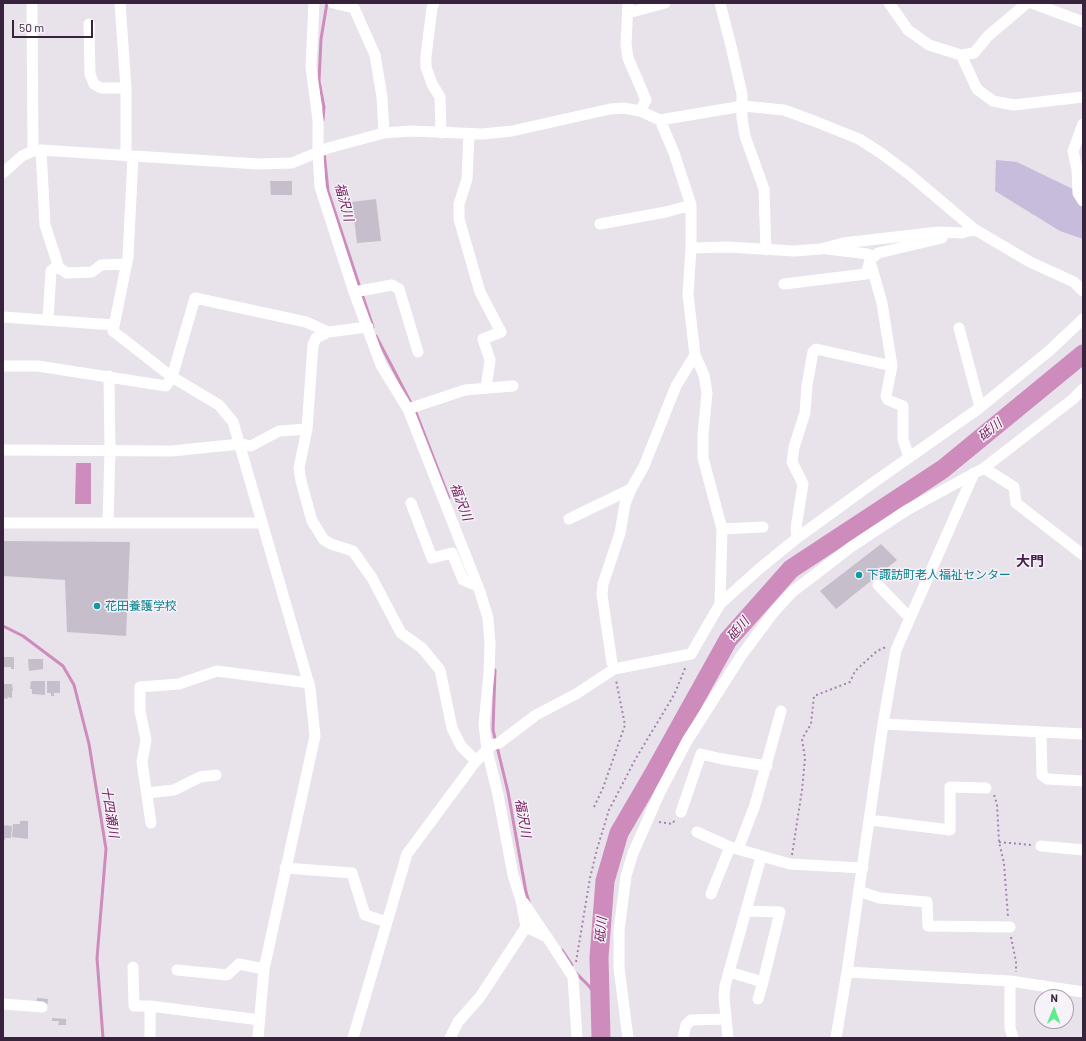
<!DOCTYPE html>
<meta charset="utf-8">
<style>
body{margin:0}
#map{position:relative;width:1086px;height:1041px;overflow:hidden;background:#e8e2eb;font-family:Barlow,sans-serif}
canvas{display:block}
.frame{position:absolute;inset:0;border:4px solid #37233b;pointer-events:none}
.north{position:absolute;left:1034px;top:989px;width:40px;height:40px;box-sizing:border-box;background:#f6f2f8;border:1px solid #aa9fac;border-radius:50%;rotate:1deg;font-size:11px;font-weight:700;line-height:16px;text-align:center;color:#37233b}
.north::after{content:'';display:block;margin:auto;width:14px;height:18px;background:#60eb90;clip-path:polygon(50% 0,100% 100%,50% 72%,0 100%)}
.scale{position:absolute;left:12px;top:20px;width:81px;height:18px;box-sizing:border-box;border:2px solid #37233b;border-top:0;padding-left:5px;font-size:12px;line-height:14px;white-space:nowrap;color:#37233b;-webkit-text-stroke:3px #f6f2f8;paint-order:stroke}
</style>
<div id="map">
<canvas width="1086" height="1041"></canvas>
<div class="frame"></div>
<div class="north">N</div>
<div class="scale">50 m</div>
</div>
<script>
const context = document.querySelector('canvas').getContext('2d');
context.lineJoin = 'round';
function fill(path, color) { context.fillStyle = color; context.fill(path, 'evenodd'); }
const shape = rows => new Path2D(rows.map(r => 'M' + r).join(''));
function strokePath(path, color, width, dash) { context.strokeStyle = color; context.lineWidth = width; context.lineCap = dash ? 'butt' : 'round'; context.setLineDash(dash || []); context.stroke(path); }
function write(font, color, halo, rows, align = 'center') {
  context.font = font + ' Barlow,"Noto Sans JP",sans-serif'; context.lineWidth = 3; context.setLineDash([]); context.textBaseline = 'middle'; context.strokeStyle = halo; context.fillStyle = color; for (const [text, x, y, turn = 0] of rows) {
    context.save(); context.translate(x, y); context.rotate((+turn || 0) * Math.PI / 180); context.textAlign = isNaN(turn) ? turn : align; if (halo) context.strokeText(text, 0, 0); context.fillText(text, 0, 0); context.restore();
  }
}
fill(shape([
 [996,160,1017,162,1083,194,1083,239,1060,231,995,191]
]), '#c7bcdb');
fill(shape([
 [76,463,91,463,91,504,75,504]
]), '#ce8cbd');
strokePath(shape([
 [323,120,324,107,319,81,321,39,327,3],
 [324,152,328,191,373,327],
 [376,336,412,405],
 [415,410,449,498],
 [3,626,23,636,63,666,74,685,89,744,106,849,97,958,103,1038],
 [495,670,493,730,508,792,526,892,529,902],
 [562,950,572,965],
 [576,973,588,985,600,999]
]), '#ce8cbd', 3);
strokePath(shape([
 [601,1038,599,957,605,881,619,833,654,773,728,640,791,569,943,469,1083,354]
]), '#ce8cbd', 19);
fill(shape([
 [270,181,292,181,292,195,271,195],
 [376,199,381,241,357,243,352,202],
 [3,541,130,542,126,636,67,632,65,580,3,576],
 [881,544,897,560,836,609,820,591],
 [3,657,14,657,14,669,11,669,11,667,3,667],
 [28,659,43,659,43,669,29,671],
 [31,681,45,681,45,695,32,694,32,689,30,689],
 [47,681,60,681,60,693,54,693,54,696,51,696,51,693,47,693],
 [3,684,12,684,13,691,12,691,12,698,7,697,8,699,3,698],
 [20,821,28,821,28,839,12,837,13,824,20,824],
 [3,825,12,826,11,838,5,838,5,840,3,840],
 [37,998,48,999,47,1006,36,1005],
 [52,1018,66,1019,66,1025,58,1025,59,1021,52,1021]
]), '#c7becc');
strokePath(shape([
 [994,795,997,804,999,842,1004,863,1008,917],
 [594,807,603,788,625,725,616,680],
 [659,822,672,824,675,820],
 [999,842,1031,845],
 [792,855,802,790,805,758,802,739,811,724,814,696,850,682,855,671,877,651,886,647],
 [1011,937,1016,962,1016,972],
 [576,962,590,878,597,849,609,810,636,758,674,695,686,666]
]), '#a484ad', 2, [2, 3]);
strokePath(shape([
 [32,3,33,151],
 [120,3,126,88,126,156],
 [314,3,311,67,318,120,318,153,320,187,354,292,381,365,408,409,480,592,488,618,490,644,489,673,484,724,487,750,498,795,513,875,521,900,526,927,547,937,573,977,577,1038],
 [333,3,354,8,375,55,382,97,384,133],
 [434,3,432,8,426,56,426,67,432,84,440,97,441,133],
 [628,3,626,44,628,58,646,100,640,111],
 [720,3,731,46,742,94,742,118,745,136,764,189,766,250],
 [889,3,908,30,929,45,961,55,974,53,988,36,1027,3],
 [1032,3,1083,22],
 [628,13,665,3],
 [89,24,90,74,94,84,101,88,126,88],
 [961,55,977,89,993,101,1014,105,1083,97],
 [660,120,674,153,691,205,691,248,688,295,695,355,704,375,707,393,703,435,703,458,722,529,720,604],
 [1083,124,1073,151,1077,169,1078,193,1083,201],
 [469,134,467,179,459,204,459,219,480,292,501,332,483,339,490,360,486,388],
 [41,150,45,225,59,268,67,273,92,272,101,265,126,264],
 [133,157,128,257,113,331,172,377,219,405,233,422,310,688,315,736,264,969,258,1038],
 [3,173,22,156,33,151,41,150,258,164,292,163,328,148,384,133,411,131,483,134,512,131,610,109,624,108,640,111,660,120,743,106,784,110,814,121,859,139,881,153,909,174,974,229,1030,262,1074,282,1083,291],
 [600,224,666,212,691,205],
 [691,248,728,247,794,251,821,249,843,243,939,232,962,233,974,229],
 [827,249,868,254,882,303,892,366],
 [784,284,866,274,870,260,878,253,942,238],
 [354,292,392,285,399,289,418,352],
 [3,317,114,325],
 [48,320,51,271,58,265],
 [959,328,980,407],
 [3,366,38,366,166,386,172,377,195,298,306,322,328,332],
 [408,409,465,390,513,386],
 [307,429,299,468,301,481,312,521,324,540,331,544,353,551,372,578,401,633,422,648,440,670,452,728,461,746,476,761],
 [3,450,172,451,240,444,251,446,279,431,307,429,313,345,316,338,328,332,368,327],
 [984,468,1014,487,1016,503,1083,555],
 [411,503,432,558,452,553,463,580,476,585],
 [569,519,631,489],
 [3,523,262,523],
 [108,523,110,451,109,376],
 [722,529,763,527],
 [797,538,796,528,803,484,792,462,794,447,805,413,807,385,813,352,816,349,892,366,886,396,888,400,903,406,903,439,909,458],
 [878,585,910,618],
 [612,663,602,595,603,584,620,533,625,504,631,489,644,466,676,386,695,355],
 [883,724,1083,734],
 [1041,732,1042,775,1047,779,1083,781],
 [147,793,174,790,200,777,216,775],
 [681,812,701,754,722,759,767,766],
 [870,820,950,830,950,787,986,788],
 [151,823,142,762,146,740,140,711,140,687,179,684,217,671,309,683],
 [697,832,730,847,790,864,863,868],
 [1041,846,1083,850],
 [738,849,755,805,781,711],
 [285,868,352,873,365,915,387,922],
 [859,891,879,898,927,902,928,926,1010,927],
 [711,894,730,847],
 [524,903,546,936],
 [133,967,134,1006,150,1006],
 [177,970,227,975,239,964,264,969],
 [729,972,763,982,780,912,746,911],
 [847,972,1010,981,1083,992],
 [1010,981,1010,1028,1013,1038],
 [758,999,763,982],
 [3,1004,42,1007],
 [150,1038,150,1006,260,1020],
 [353,1038,407,854,476,761,492,745,499,743,536,715,576,694,614,669,691,654,720,604,759,569,797,538,870,485,978,409,1049,351,1083,319],
 [450,1038,458,1022,480,997,526,927],
 [628,1038,619,968,619,930,626,876,633,853,660,792,687,741,741,656,773,613,792,592,808,580,851,547,907,510,984,468,1073,399,1083,389],
 [683,1038,686,1025,691,1020,726,1019],
 [728,1038,724,997,725,986,761,857],
 [836,1038,847,972,883,724,896,650,974,473]
]), '#fff', 11);
for (const [x, y, r, color] of [
 [859,575,4,"#0f9aa8"],
 [97,606,4,"#0f9aa8"]
]) { const dot = new Path2D(); dot.arc(x, y, r, 0, 2 * Math.PI); context.fillStyle = color; context.fill(dot); strokePath(dot, '#f6f2f8', 1.5); }
write('12px', '#0d838f', '#f6f2f8', [
 ["下諏訪町老人福祉センター",867,575],
 ["花田養護学校",105,606]
], 'left');
write('italic 13px', '#74205e', '#f6f2f8', [
 ["福沢川",344,202,75],
 ["砥川",990,430,-39],
 ["福沢川",461,502,69],
 ["砥川",738,629,-50],
 ["十四瀬川",110,812,81],
 ["福沢川",523,818,80],
 ["砥川",601,930,-85]
]);
write('bold 14px', '#46204c', '#f6f2f8', [
 ["大門",1030,561]
]);
</script>
